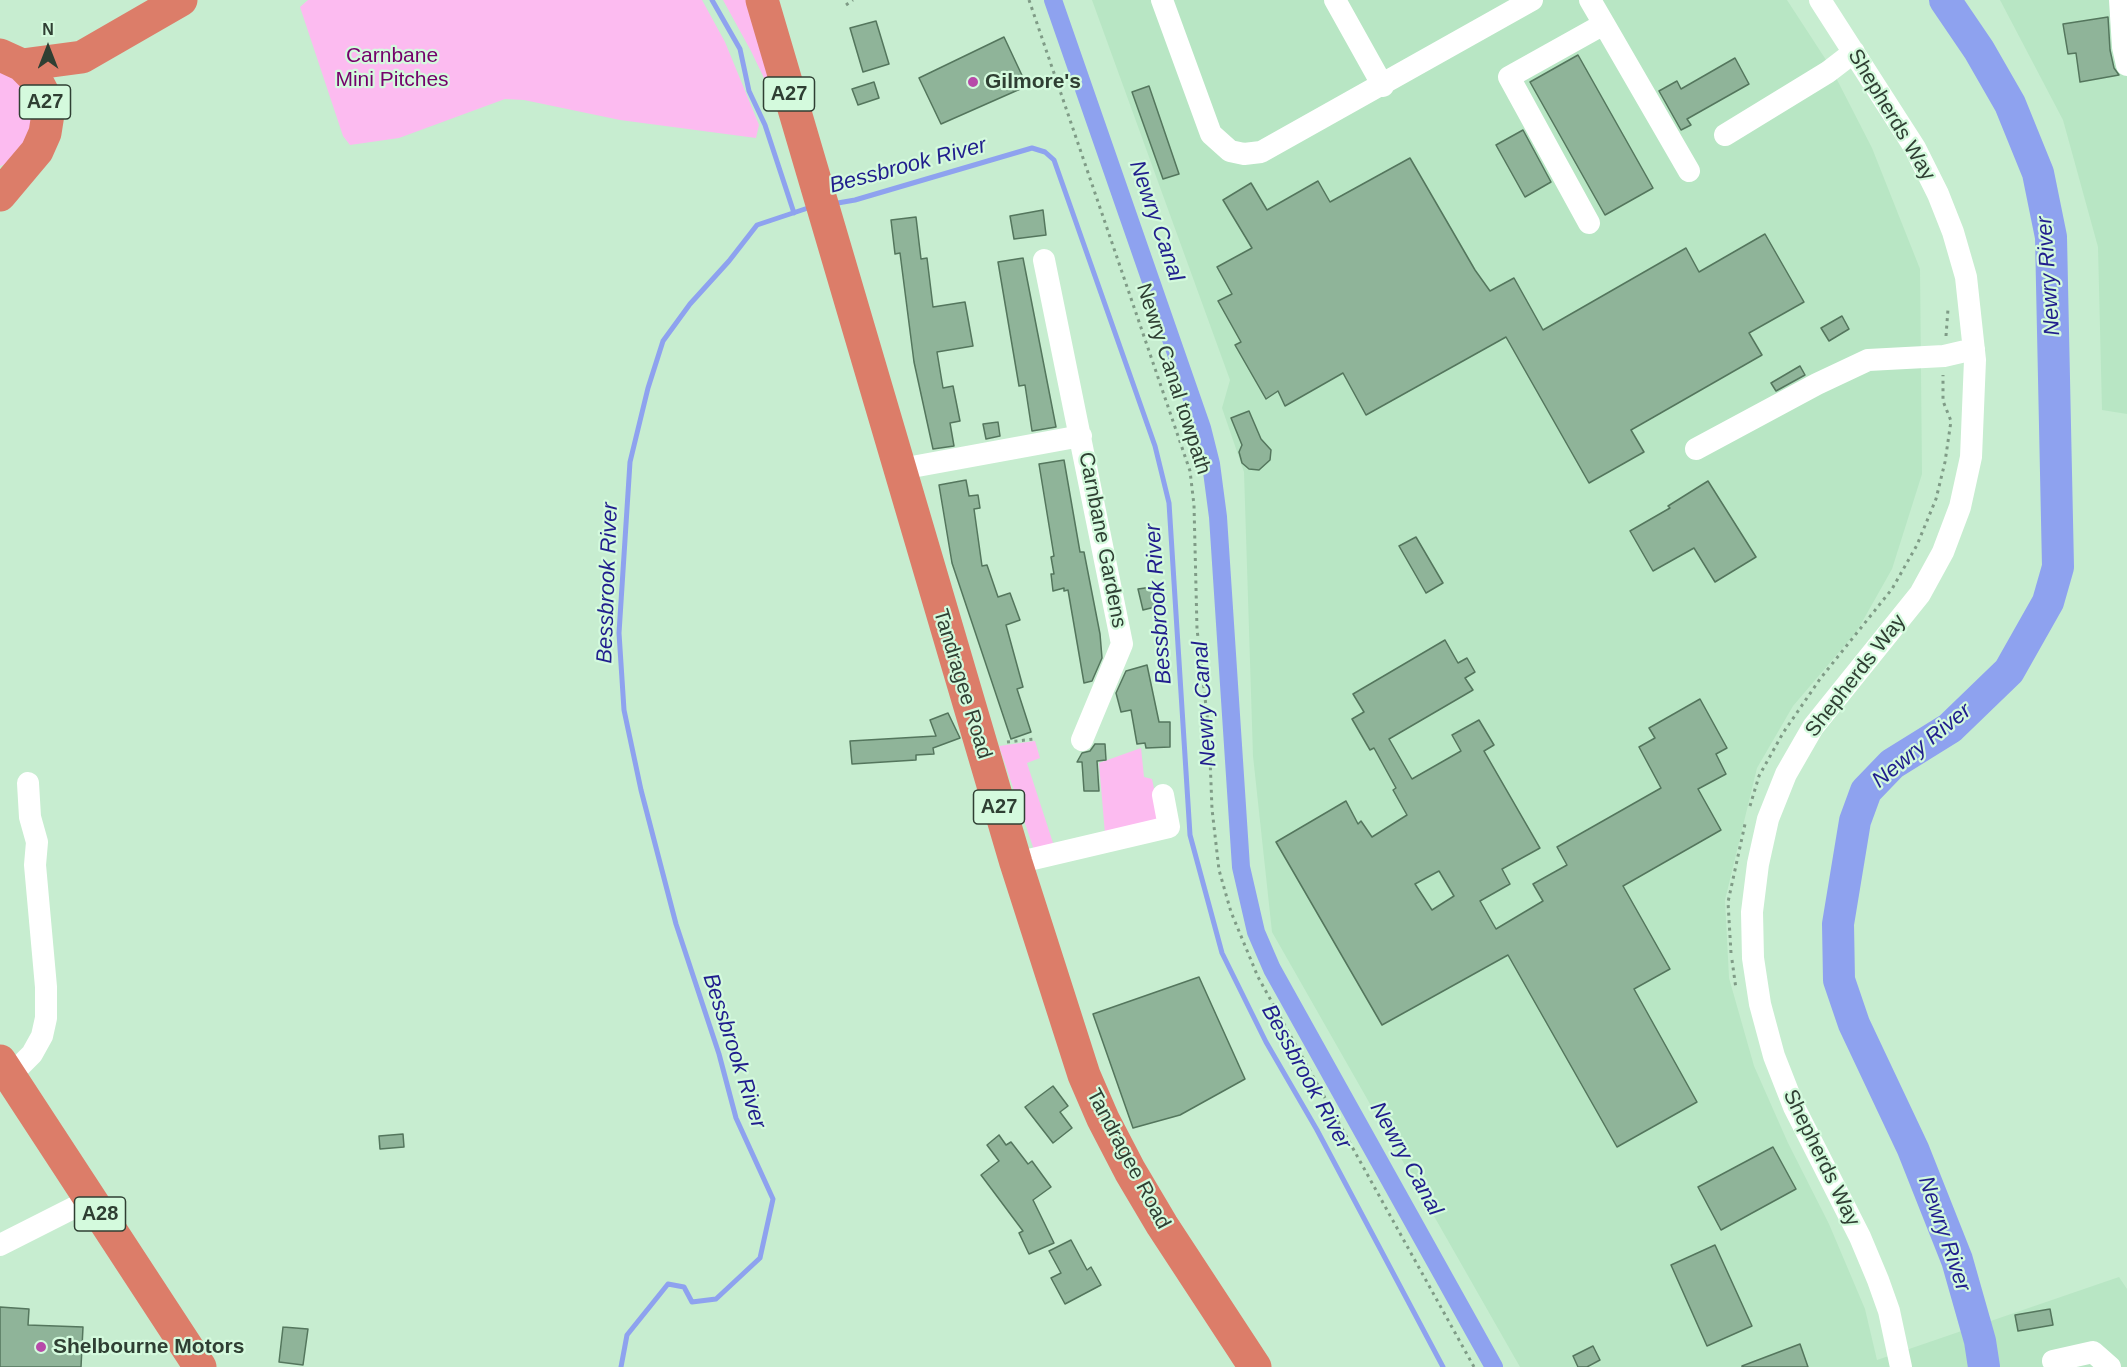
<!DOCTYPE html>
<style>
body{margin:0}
#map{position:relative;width:2127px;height:1367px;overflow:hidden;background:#c7edd0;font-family:Arial,sans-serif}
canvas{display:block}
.north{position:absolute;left:18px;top:18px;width:60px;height:60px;-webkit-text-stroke:4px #d4fadd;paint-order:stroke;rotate:0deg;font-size:16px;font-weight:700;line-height:24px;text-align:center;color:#2f3f33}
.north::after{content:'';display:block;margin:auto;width:21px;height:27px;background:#2f3f33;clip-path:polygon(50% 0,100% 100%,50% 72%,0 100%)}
</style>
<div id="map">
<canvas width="2127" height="1367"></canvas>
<div class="north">N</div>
</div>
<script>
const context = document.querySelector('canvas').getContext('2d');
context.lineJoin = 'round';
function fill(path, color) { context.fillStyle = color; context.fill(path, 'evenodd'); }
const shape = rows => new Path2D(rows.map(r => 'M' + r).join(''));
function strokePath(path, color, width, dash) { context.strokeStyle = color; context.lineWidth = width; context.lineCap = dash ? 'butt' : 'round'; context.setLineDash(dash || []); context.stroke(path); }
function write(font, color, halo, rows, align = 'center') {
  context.font = font + ' Arial,sans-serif'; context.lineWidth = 4.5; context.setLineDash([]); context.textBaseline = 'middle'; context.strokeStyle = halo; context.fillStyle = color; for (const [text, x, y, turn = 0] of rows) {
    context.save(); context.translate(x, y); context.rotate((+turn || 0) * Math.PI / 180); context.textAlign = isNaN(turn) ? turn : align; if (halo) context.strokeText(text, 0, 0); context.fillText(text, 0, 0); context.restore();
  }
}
fill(shape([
 [1092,0,1787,0,1830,66,1872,148,1920,269,1922,474,1892,569,1857,631,1793,706,1757,768,1725,900,1729,978,1754,1066,1788,1143,1829,1224,1865,1309,1877,1360,2119,1277,2127,1289,2127,1367,1520,1367,1272,932,1253,756,1244,472,1222,408,1230,380],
 [2000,0,2127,0,2127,414,2102,410,2098,247,2063,120]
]), '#b8e6c4');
fill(shape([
 [308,0,702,0,725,42,759,125,756,138,620,120,524,100,505,99,399,138,350,145,343,136,300,7],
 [723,0,749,0,789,130,751,51],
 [0,64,18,72,42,118,14,161,0,166],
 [1035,741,1040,758,1027,763,1054,846,1034,850,999,746],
 [1141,748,1144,777,1152,779,1160,817,1151,826,1105,834,1099,763]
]), '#fcbbf0');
strokePath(shape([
 [712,0,740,49,749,91,765,125,794,213],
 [832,204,855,200,1032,148,1045,152,1054,160,1155,446,1169,503,1190,835,1222,953,1266,1042,1317,1130,1443,1367],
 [621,1367,627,1335,668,1284,684,1287,692,1302,716,1299,760,1258,773,1199,736,1118,719,1054,676,924,641,790,624,710,619,633,630,462,648,388,663,341,690,304,729,261,757,225,811,207]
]), '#8ea2ef', 5);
strokePath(shape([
 [1053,0,1202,428,1211,464,1218,517,1241,867,1256,932,1272,969,1494,1367]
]), '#8ea2ef', 18);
strokePath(shape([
 [1945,0,1979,50,2010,104,2038,173,2051,237,2058,567,2048,602,2009,671,1950,728,1892,764,1866,791,1855,821,1838,924,1839,980,1854,1024,1913,1149,1957,1260,1980,1341,1984,1367]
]), '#8ea2ef', 32);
const building = shape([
 [2108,17,2110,50,2114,68,2119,75,2080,82,2076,53,2068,54,2063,24,2108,17],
 [876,21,889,64,863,72,850,28,876,21],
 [1004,37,1027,86,941,124,919,78,1004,37],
 [1578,55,1653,188,1605,215,1530,82,1578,55],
 [1735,58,1749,84,1687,119,1691,125,1681,130,1659,91,1677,81,1681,89,1735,58],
 [874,82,879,98,858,105,852,89,874,82],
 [1149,86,1179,174,1163,179,1132,92,1149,86],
 [1523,130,1551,182,1525,197,1496,145,1523,130],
 [1410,158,1475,270,1490,291,1514,278,1543,330,1686,248,1699,272,1765,234,1804,302,1749,333,1762,355,1631,430,1644,452,1589,483,1506,337,1366,415,1343,373,1285,406,1278,391,1266,399,1235,345,1241,342,1218,301,1232,294,1217,267,1252,248,1223,200,1251,183,1267,210,1318,181,1330,202,1410,158],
 [1043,210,1046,235,1014,239,1010,216,1043,210],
 [916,217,921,259,927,258,933,307,965,302,973,346,937,352,943,388,953,386,960,421,950,423,954,446,933,449,914,362,900,253,895,254,891,220,916,217],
 [1023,258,1056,427,1032,431,1025,385,1019,386,998,262,1023,258],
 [1842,316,1849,329,1829,341,1821,328,1842,316],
 [1800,366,1805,375,1776,391,1771,383,1800,366],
 [1249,411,1261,439,1271,450,1270,460,1259,470,1249,469,1242,463,1239,452,1242,445,1231,418,1249,411],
 [998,422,1000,436,986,439,983,424,998,422],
 [1064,460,1080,552,1084,552,1100,634,1102,658,1092,681,1084,683,1068,590,1064,591,1064,588,1053,591,1051,574,1054,574,1051,557,1054,556,1039,464,1064,460],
 [966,480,969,496,978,495,980,508,974,509,982,566,987,565,998,597,1010,593,1020,620,1006,625,1023,687,1017,689,1031,732,1011,739,952,563,939,485,966,480],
 [1708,481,1756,557,1715,582,1694,548,1653,571,1630,531,1670,508,1668,506,1708,481],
 [1416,537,1443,583,1426,593,1399,546,1416,537],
 [1152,587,1155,607,1143,610,1138,589,1152,587],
 [1445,640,1458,663,1467,658,1475,672,1465,678,1473,690,1389,739,1412,779,1461,751,1452,735,1479,720,1494,745,1484,751,1540,848,1502,869,1510,884,1480,901,1496,929,1543,901,1533,884,1567,865,1557,847,1661,788,1639,747,1655,738,1649,728,1700,699,1727,748,1716,754,1726,774,1698,789,1721,830,1623,886,1670,969,1634,989,1697,1102,1617,1147,1508,955,1382,1025,1276,842,1346,801,1358,824,1361,821,1372,837,1407,815,1393,790,1396,788,1374,748,1370,750,1352,719,1364,712,1353,694,1445,640],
 [1439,871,1454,896,1432,910,1415,884,1439,871],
 [1147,665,1159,722,1170,722,1170,747,1146,748,1145,743,1137,744,1131,710,1121,712,1116,693,1126,671,1147,665],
 [948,713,960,738,933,748,934,754,916,755,916,760,852,764,850,741,936,736,930,720,948,713],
 [1095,744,1105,744,1106,760,1097,761,1099,791,1084,791,1082,762,1077,762,1082,753,1090,751,1095,744],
 [1199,977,1245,1079,1180,1115,1133,1128,1093,1014,1199,977],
 [1053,1086,1068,1106,1060,1112,1072,1128,1053,1143,1025,1107,1053,1086],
 [403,1134,404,1147,380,1149,379,1136,403,1134],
 [999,1135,1006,1145,1011,1142,1028,1164,1032,1161,1051,1187,1033,1200,1054,1243,1029,1254,1019,1233,1023,1231,981,1175,999,1161,987,1145,999,1135],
 [1773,1147,1796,1189,1721,1230,1698,1187,1773,1147],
 [1071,1240,1087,1270,1091,1267,1101,1285,1065,1304,1051,1278,1061,1273,1049,1251,1071,1240],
 [1715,1245,1752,1326,1707,1346,1671,1265,1715,1245],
 [0,1307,29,1309,28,1325,83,1327,81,1367,0,1367,0,1307],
 [2050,1309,2053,1325,2018,1331,2015,1315,2050,1309],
 [283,1327,308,1329,303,1365,279,1362,283,1327],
 [1800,1344,1808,1367,1742,1367,1742,1366,1800,1344],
 [1593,1346,1600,1360,1587,1367,1578,1367,1573,1356,1593,1346]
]);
fill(building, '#8fb499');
strokePath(building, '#54765d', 1.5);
strokePath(shape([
 [1029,0,1190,471,1194,505,1197,629,1209,732,1212,809,1219,870,1231,912,1258,977,1474,1367],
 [846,5,853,0],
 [1946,336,1948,309],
 [1007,742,1035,739],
 [1750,806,1759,776,1783,733,1820,679,1892,589,1917,545,1936,499,1945,462,1951,421,1943,401,1943,375],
 [1731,953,1728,902,1745,824],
 [1732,960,1736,989]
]), '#7f9b86', 3, [3, 4.5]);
strokePath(shape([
 [1162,0,1211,134,1230,151,1244,154,1261,152,1532,0],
 [1335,0,1383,86],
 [1820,0,1915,148,1938,194,1953,232,1966,277,1975,360,1971,457,1960,507,1943,552,1920,594,1813,727,1786,774,1768,819,1758,864,1752,912,1753,958,1760,1004,1774,1056,1794,1107,1860,1237,1878,1280,1889,1311,1901,1367],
 [2120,0,2123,47,2127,65],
 [1604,24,1689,171],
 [1725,135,1828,72,1854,52],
 [1589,223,1509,77,1604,24,1590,0],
 [1044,260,1122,644,1082,740],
 [1696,449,1817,384,1868,360,1944,356,1974,349],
 [901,469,1081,436],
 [1016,863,1169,827,1163,795],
 [10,1076,32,1054,42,1036,46,1018,46,987,35,865,37,842,30,817,28,783],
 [0,1245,91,1199],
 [2053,1361,2093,1352,2110,1367]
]), '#fff', 22);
strokePath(shape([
 [762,0,1016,863,1084,1075,1103,1119,1130,1171,1162,1225,1255,1367],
 [0,55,22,65,35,78,44,95,48,114,45,133,37,151,0,195],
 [22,65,82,57,181,0],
 [0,1061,200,1367]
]), '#dc7d69', 33);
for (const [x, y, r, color] of [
 [973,82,6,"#b74aa9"],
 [41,1347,6,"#b74aa9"]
]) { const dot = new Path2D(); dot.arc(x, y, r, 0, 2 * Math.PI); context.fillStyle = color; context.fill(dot); strokePath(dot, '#d4fadd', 2); }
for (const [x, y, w] of [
 [789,94,51],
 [45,102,51],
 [999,807,51],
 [100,1214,51]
]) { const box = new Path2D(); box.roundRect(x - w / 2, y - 17, w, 34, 4.5); context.fillStyle = '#d4fadd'; context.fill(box); strokePath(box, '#2f3f33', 1.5); }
write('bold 20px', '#2f3f33', null, [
 ["A27",789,94],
 ["A27",45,102],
 ["A27",999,807],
 ["A28",100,1214]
]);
write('21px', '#74006a', '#d4fadd', [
 ["Carnbane",392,56],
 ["Mini Pitches",392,80]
]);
write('bold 21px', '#2f3f33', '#d4fadd', [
 ["Gilmore's",985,82],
 ["Shelbourne Motors",53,1347]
], 'left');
write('21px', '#2f3f33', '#d4fadd', [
 ["Shepherds Way",1891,115,59],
 ["Newry Canal towpath",1173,379,72],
 ["Carnbane Gardens",1102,540,79],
 ["Shepherds Way",1856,676,-52],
 ["Tandragee Road",962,684,73],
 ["Shepherds Way",1821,1158,64],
 ["Tandragee Road",1128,1159,62]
]);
write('italic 22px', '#201e8d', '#d4fadd', [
 ["Bessbrook River",908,166,-15],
 ["Newry Canal",1156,221,71],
 ["Newry River",2049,276,-94],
 ["Bessbrook River",608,583,-88],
 ["Bessbrook River",1159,604,-94],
 ["Newry Canal",1205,704,-94],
 ["Newry River",1922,746,-39],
 ["Bessbrook River",734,1051,72],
 ["Bessbrook River",1306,1077,61],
 ["Newry Canal",1406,1159,61],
 ["Newry River",1944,1234,71]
]);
</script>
